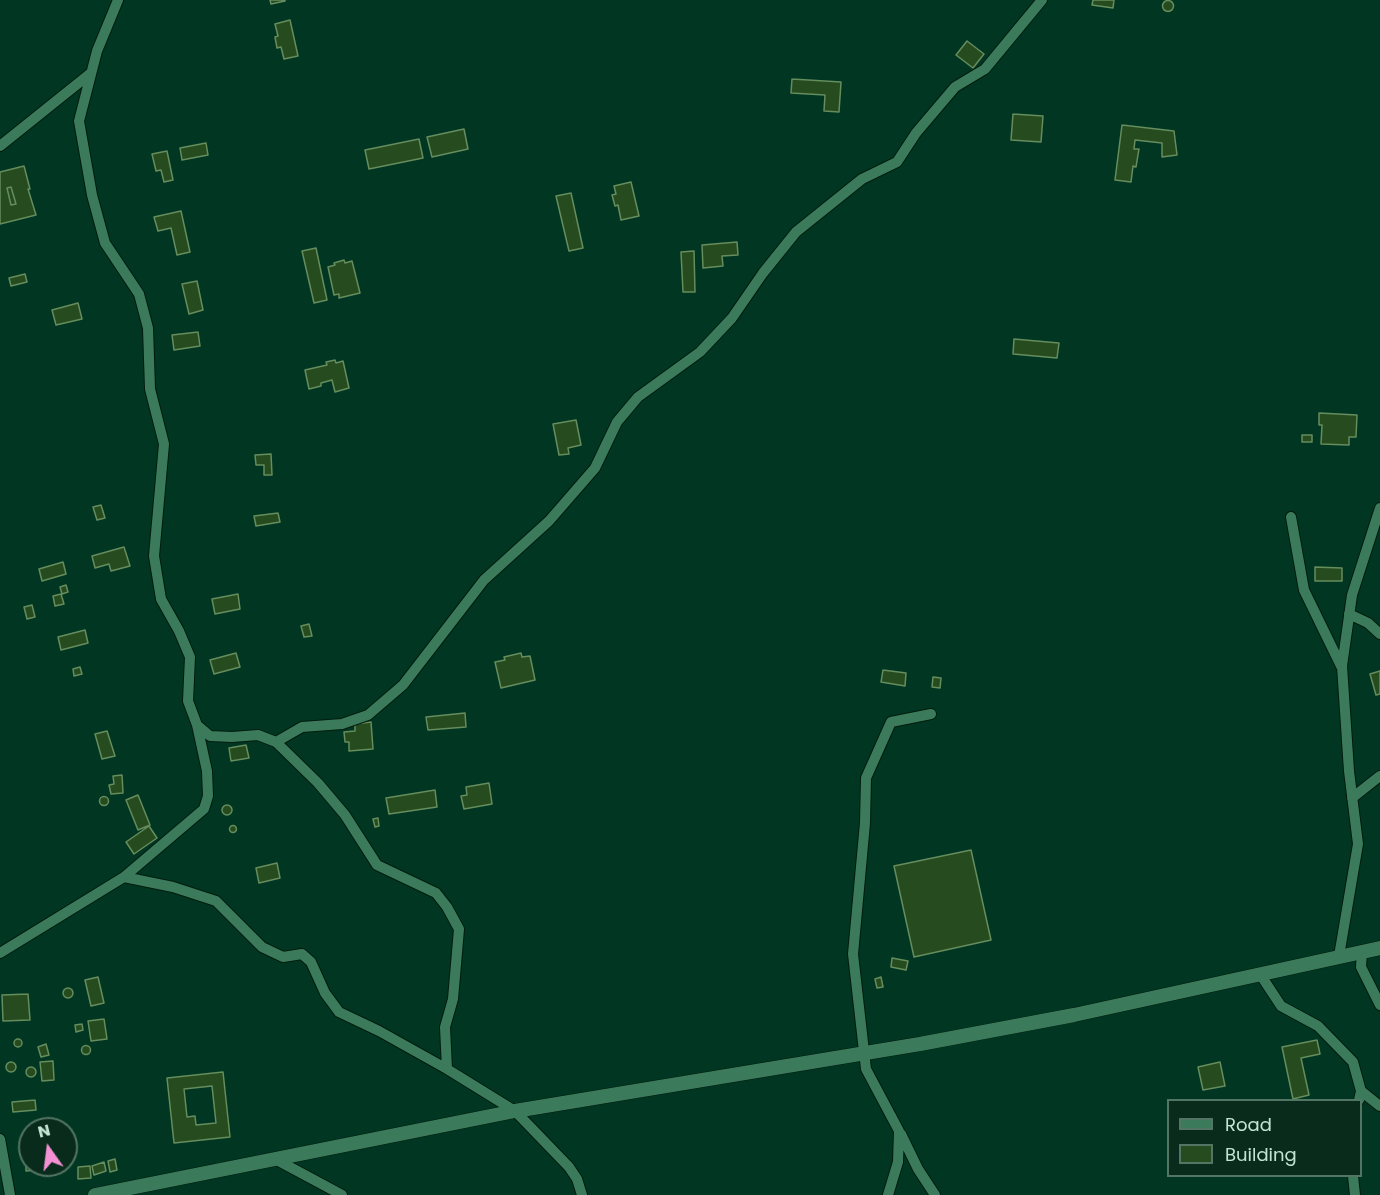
<!DOCTYPE html>
<style>
body{margin:0}
#map{position:relative;width:1380px;height:1195px;overflow:hidden;background:#013722;font-family:Poppins,sans-serif}
canvas{display:block}
.legend{position:absolute;left:1167px;top:1099px;width:195px;height:78px;box-sizing:border-box;background:#082b1b;border:2px solid #537564;margin:0;padding:8px 10px;list-style:none;font-size:18px;color:#c4e4d2}
.legend li{display:flex;align-items:center;gap:12px;height:30px}
.legend b{width:30px;border:2px solid #537564}
.north{position:absolute;left:18px;top:1117px;width:60px;height:60px;box-sizing:border-box;background:#082b1b;border:2px solid #537564;border-radius:50%;rotate:346deg;font-size:16px;font-weight:700;line-height:24px;text-align:center;color:#c4e4d2}
.north::after{content:'';display:block;margin:auto;width:21px;height:27px;background:#f491d4;clip-path:polygon(50% 0,100% 100%,50% 72%,0 100%)}
</style>
<div id="map">
<canvas width="1380" height="1195"></canvas>
<ul class="legend">
<li><b style="height:8px;background:#3b7b5b"></b>Road</li>
<li><b style="height:16px;background:#264b1f"></b>Building</li>
</ul>
<div class="north">N</div>
</div>
<script>
const context = document.querySelector('canvas').getContext('2d');
context.lineJoin = 'round';
function fill(path, color) { context.fillStyle = color; context.fill(path, 'evenodd'); }
const shape = rows => new Path2D(rows.map(r => 'M' + r).join(''));
function strokePath(path, color, width, dash) { context.strokeStyle = color; context.lineWidth = width; context.lineCap = dash ? 'butt' : 'round'; context.setLineDash(dash || []); context.stroke(path); }
const building = shape([
 [270,0,285,0,285,1,271,4,270,0],
 [1093,0,1114,0,1113,8,1092,5,1093,0],
 '1162.5 6a5.5 5.5 0 1 1 11 0a5.5 5.5 0 1 1-11 0Z',
 [290,20,298,56,284,59,281,47,277,48,275,37,278,36,275,24,290,20],
 [967,41,984,54,973,68,956,55,967,41],
 [792,79,841,82,839,112,824,111,825,95,791,93,792,79],
 [1013,114,1043,116,1041,142,1011,140,1013,114],
 [1122,125,1174,131,1177,155,1162,157,1162,143,1135,140,1134,149,1139,149,1136,167,1133,166,1131,182,1115,180,1122,125],
 [464,129,468,149,432,157,427,137,464,129],
 [419,139,423,158,369,169,365,150,419,139],
 [206,143,208,155,182,160,180,148,206,143],
 [167,151,173,180,164,182,161,170,156,171,152,154,167,151],
 [24,166,30,189,28,189,36,215,0,224,0,172,24,166],
 [11,187,16,204,11,205,7,188,11,187],
 [631,182,639,216,621,220,618,205,615,206,612,195,616,194,614,186,631,182],
 [11,187,16,204,11,205,7,188,11,187],
 [571,193,583,248,569,251,556,196,571,193],
 [181,211,190,252,177,255,171,228,158,231,154,217,181,211],
 [737,242,738,255,722,256,723,266,703,268,702,245,737,242],
 [316,248,327,300,314,303,302,251,316,248],
 [694,251,695,292,683,292,681,252,694,251],
 [344,260,345,263,352,261,360,293,339,298,339,294,334,295,328,267,335,265,334,263,344,260],
 [25,274,27,282,11,286,9,278,25,274],
 [197,281,203,310,189,314,182,284,197,281],
 [78,303,82,319,56,325,52,310,78,303],
 [198,332,200,346,174,350,172,335,198,332],
 [1014,339,1059,343,1057,358,1013,354,1014,339],
 [335,360,336,363,343,361,349,388,335,392,332,380,321,383,321,386,309,389,305,370,327,365,326,362,335,360],
 [1319,413,1357,415,1356,437,1349,437,1349,445,1321,444,1322,425,1319,425,1319,413],
 [576,420,581,445,568,448,569,454,559,455,553,424,576,420],
 [1302,435,1312,435,1312,442,1302,442,1302,435],
 [271,454,272,475,264,475,264,465,256,465,255,455,271,454],
 [101,505,105,518,97,520,93,507,101,505],
 [278,513,280,522,256,526,254,516,278,513],
 [124,547,130,566,111,571,109,564,95,568,92,556,124,547],
 [63,562,66,574,42,581,39,569,63,562],
 [1315,567,1342,568,1342,581,1315,581,1315,567],
 [66,585,68,592,62,594,60,587,66,585],
 [61,594,64,604,55,606,53,596,61,594],
 [238,594,240,609,215,614,212,599,238,594],
 [32,605,35,617,27,619,24,607,32,605],
 [309,624,312,636,304,637,301,626,309,624],
 [85,630,88,643,61,650,58,637,85,630],
 [236,653,240,667,214,674,210,660,236,653],
 [521,653,522,657,530,656,535,680,501,688,495,662,505,660,504,657,521,653],
 [80,667,82,674,74,676,73,669,80,667],
 [883,670,906,673,905,686,881,682,883,670],
 [1380,671,1380,694,1376,695,1370,674,1380,671],
 [933,677,941,678,940,688,932,687,933,677],
 [465,713,466,727,428,730,426,717,465,713],
 [371,722,373,749,349,751,349,742,345,742,344,732,355,731,355,724,371,722],
 [107,731,115,756,102,759,95,734,107,731],
 [246,745,249,758,231,761,229,748,246,745],
 [122,775,123,793,111,794,109,785,114,784,113,776,122,775],
 [489,783,492,804,464,809,461,796,467,795,466,787,489,783],
 [435,790,437,807,389,814,386,798,435,790],
 [138,795,150,825,138,830,126,800,138,795],
 '99.5 801a4.5 4.5 0 1 1 9 0a4.5 4.5 0 1 1-9 0Z',
 '222 810a5 5 0 1 1 10 0a5 5 0 1 1-10 0Z',
 [378,818,379,826,375,827,373,819,378,818],
 '229.5 829a3.5 3.5 0 1 1 7 0a3.5 3.5 0 1 1-7 0Z',
 [149,826,157,838,134,854,126,842,149,826],
 [971,850,991,940,914,957,894,866,971,850],
 [277,863,280,878,259,883,256,868,277,863],
 [892,958,908,961,906,970,891,967,892,958],
 [98,977,104,1003,91,1006,85,980,98,977],
 [881,977,883,987,877,988,875,979,881,977],
 '63 993a5 5 0 1 1 10 0a5 5 0 1 1-10 0Z',
 [28,994,30,1020,3,1021,2,995,28,994],
 [104,1019,107,1039,91,1041,88,1021,104,1019],
 [82,1024,83,1030,76,1032,75,1025,82,1024],
 '14 1043a4 4 0 1 1 8 0a4 4 0 1 1-8 0Z',
 [1317,1040,1320,1054,1301,1058,1309,1095,1293,1099,1282,1047,1317,1040],
 [46,1044,49,1055,41,1057,38,1047,46,1044],
 '81.5 1050a4.5 4.5 0 1 1 9 0a4.5 4.5 0 1 1-9 0Z',
 [53,1061,54,1080,42,1081,40,1062,53,1061],
 [1220,1062,1225,1086,1203,1090,1198,1067,1220,1062],
 '6 1067a5 5 0 1 1 10 0a5 5 0 1 1-10 0Z',
 '26 1072a5 5 0 1 1 10 0a5 5 0 1 1-10 0Z',
 [223,1072,230,1137,174,1143,167,1078,223,1072],
 [212,1086,216,1123,196,1125,195,1116,187,1117,184,1089,212,1086],
 [35,1100,36,1110,13,1112,12,1102,35,1100],
 [115,1159,117,1170,110,1172,108,1161,115,1159],
 [104,1162,106,1171,94,1175,92,1166,104,1162],
 [26,1165,35,1165,36,1170,26,1171,26,1165],
 [90,1166,91,1178,78,1179,78,1167,90,1166]
]);
fill(building, '#264b1f');
strokePath(building, '#658d5d', 1.5);
const minor = shape([
 [118,0,97,51,79,121,92,195,105,243,139,294,148,328,150,389,164,444,154,556,161,599,179,631,190,657,188,701,197,725,210,736,232,737,258,735,276,742,318,783,345,815,377,865,436,893,447,907,459,929,453,999,445,1027,447,1069,515,1111,569,1167,577,1179,582,1195],
 [0,146,91,73],
 [1291,517,1304,590,1341,666],
 [1349,614,1368,623,1380,634],
 [276,742,302,727,342,724,368,715,403,685,484,580,549,521,595,468,617,422,638,397,700,352,732,318,763,273,796,232,862,179,897,162,916,133,955,87,985,69,1042,0],
 [1352,798,1380,776],
 [124,877,173,887,216,901,262,947,283,957,302,954,311,962,325,993,339,1012,379,1031,447,1069],
 [1362,952,1361,967,1380,1005],
 [0,953,124,877,204,809,208,796,207,771,197,725],
 [1339,956,1358,844,1349,771,1342,666,1352,595,1380,508],
 [1260,974,1281,1006,1318,1026,1353,1062,1361,1091,1359,1100],
 [1361,1091,1380,1106],
 [901,1134,918,1169,935,1195],
 [0,1139,10,1195],
 [275,1159,342,1195],
 [1353,1176,1355,1195],
 [888,1195,898,1162,899,1131,866,1069,853,954,865,823,866,778,891,722,931,714]
]);
const tertiary = shape([
 [95,1195,515,1111,920,1044,1074,1015,1380,948]
]);
strokePath(minor, '#001c0e', 12);
strokePath(tertiary, '#001c0e', 15);
strokePath(minor, '#3b7b5b', 10);
strokePath(tertiary, '#3b7b5b', 14);
</script>
